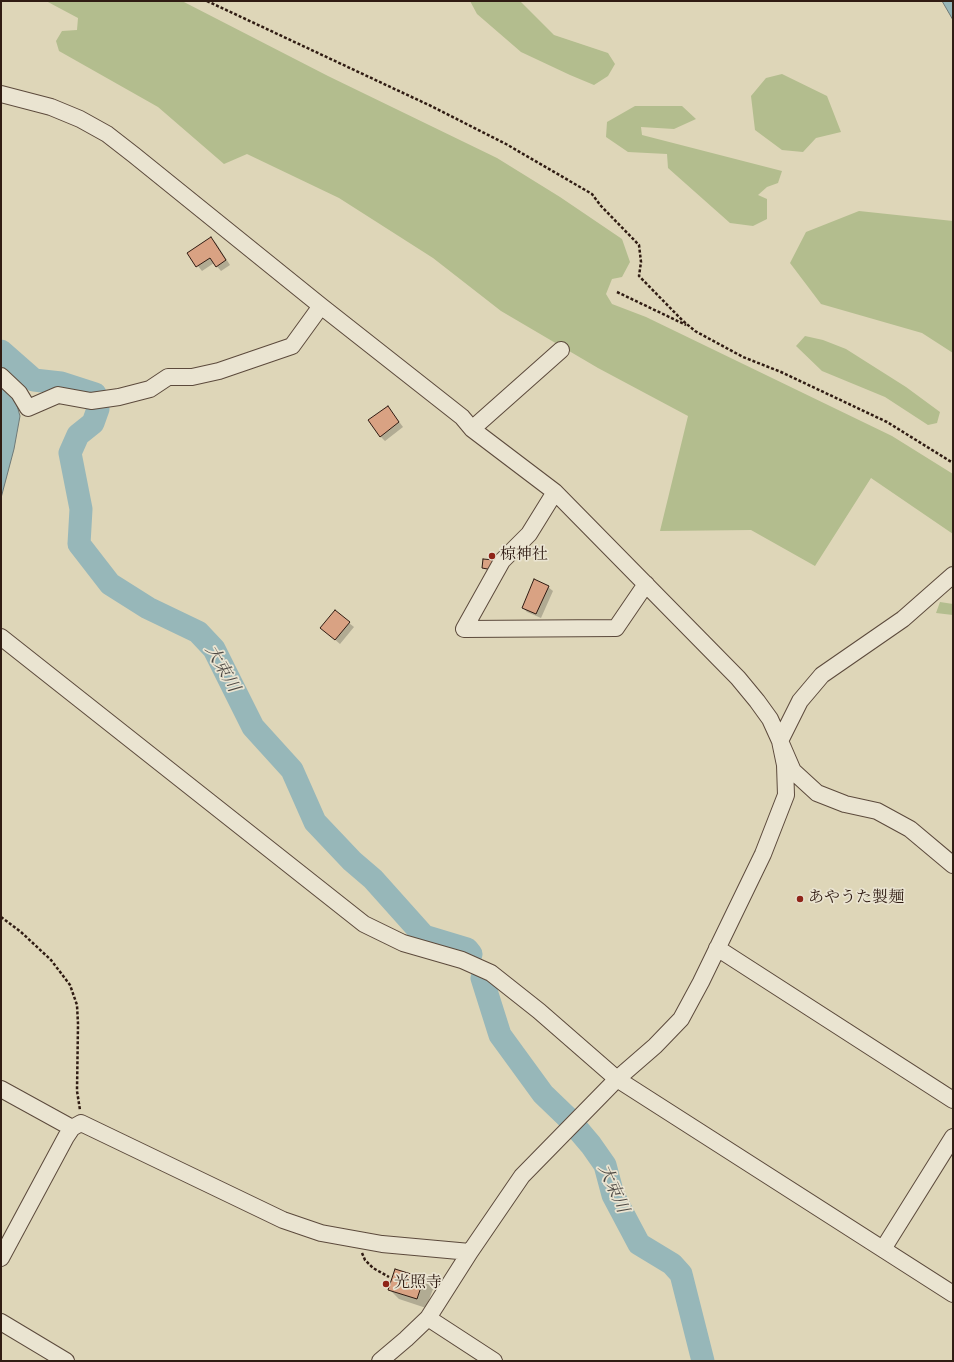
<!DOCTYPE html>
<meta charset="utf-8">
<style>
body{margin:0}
#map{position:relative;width:954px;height:1362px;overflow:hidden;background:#ded6b8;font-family:"IM FELL DW Pica",serif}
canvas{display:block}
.frame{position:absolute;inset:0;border:2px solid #301c13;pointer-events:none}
</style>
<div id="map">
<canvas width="954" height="1362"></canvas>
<div class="frame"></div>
</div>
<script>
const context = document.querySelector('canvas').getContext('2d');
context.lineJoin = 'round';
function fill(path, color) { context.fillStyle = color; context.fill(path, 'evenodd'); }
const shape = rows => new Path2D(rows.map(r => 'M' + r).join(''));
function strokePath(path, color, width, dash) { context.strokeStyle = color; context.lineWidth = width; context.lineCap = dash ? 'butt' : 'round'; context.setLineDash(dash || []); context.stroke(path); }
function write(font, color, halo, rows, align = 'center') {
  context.font = font + ' "IM FELL DW Pica","Noto Serif JP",serif'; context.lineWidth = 3.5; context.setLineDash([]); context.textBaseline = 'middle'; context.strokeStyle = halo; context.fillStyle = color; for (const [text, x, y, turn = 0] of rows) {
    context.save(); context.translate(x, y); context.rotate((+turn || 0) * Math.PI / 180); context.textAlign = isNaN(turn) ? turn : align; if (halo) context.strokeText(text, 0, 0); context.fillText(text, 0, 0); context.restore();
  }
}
fill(shape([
 [46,1,182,1,328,76,497,158,560,197,622,239,630,262,622,277,612,279,606,294,612,304,646,317,892,436,953,474,953,534,871,478,815,566,751,530,660,531,688,416,598,368,501,311,433,258,339,198,247,154,224,164,158,107,59,51,56,41,62,31,77,30,78,18],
 [470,1,520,1,554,35,608,53,615,64,608,76,594,85,570,75,521,52,477,14],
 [782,74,827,96,841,132,816,138,803,152,782,150,755,130,751,96,766,78],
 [635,106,682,106,696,119,674,129,641,127,642,135,782,171,778,183,767,187,758,195,767,199,767,219,753,226,730,223,668,168,667,154,628,152,606,137,607,122],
 [859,211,953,221,953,353,922,333,821,304,790,263,806,232],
 [805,336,823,340,846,349,906,387,940,412,937,423,928,425,885,397,822,371,796,346],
 [940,602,953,604,953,615,936,613]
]), '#b3bd8e');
const water = shape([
 [942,1,953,1,953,20,942,1],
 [1,383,14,395,20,416,14,449,1,498,1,383]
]);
fill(water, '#97b7b9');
strokePath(water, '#6e7977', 1);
fill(shape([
 [211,239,216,243,230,265,221,271,214,263,202,271,188,254],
 [388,407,403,427,385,441,380,436],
 [548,587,553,591,541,618,527,612,523,608],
 [349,623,354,627,340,644,326,632],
 [423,1279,433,1289,426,1308,399,1299,389,1289]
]), '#0003');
strokePath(shape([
 [1,351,34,380,61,383,95,394,98,409,93,423,78,435,70,453,81,509,79,544,110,584,148,608,198,632,214,649,253,727,292,770,315,822,352,861,373,879,424,936,467,949,471,954],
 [482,978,500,1035,543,1094,569,1119,591,1145,605,1165,613,1195,639,1244,672,1264,681,1274,703,1361]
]), '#97b7b9', 23);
const building = shape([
 [211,237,226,260,216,267,210,258,196,267,187,253,211,237],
 [388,406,399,422,380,437,368,420,388,406],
 [483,559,494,560,493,570,482,568,483,559],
 [534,579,549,586,536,614,522,608,534,579],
 [335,610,350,622,335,640,320,628,335,610],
 [395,1269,424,1278,417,1299,388,1290,395,1269]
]);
fill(building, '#d9a283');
strokePath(building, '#301c13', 1);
const minor = shape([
 [1,94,51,107,80,119,107,134,134,155,321,306,462,417,472,429,555,492,738,678,757,701,770,719,780,741,785,765,786,795,763,854,701,982,681,1019,655,1046,617,1079,522,1176,470,1252,428,1318,406,1339,380,1361],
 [1,376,19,393,28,408,58,395,91,401,119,397,150,389,168,377,192,377,219,371,292,346,321,306],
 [472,429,561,350],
 [555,492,529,534,502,561,464,629,616,628,646,584],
 [953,575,903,619,822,675,800,701,780,741,793,771,817,793,845,804,877,811,910,829,953,865],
 [1,637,364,924,403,943,462,960,491,973,539,1011,617,1079,953,1294],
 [717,948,953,1100],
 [1,1089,72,1128],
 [883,1249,953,1137],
 [1,1258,66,1137,72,1128,81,1123,283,1220,321,1233,382,1244,470,1252],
 [428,1318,494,1361],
 [1,1322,66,1361]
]);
strokePath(minor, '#5c4a3c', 18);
strokePath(shape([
 [207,1,431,106,506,144,592,194,601,206,639,245,641,262,639,276,682,320,695,331,743,357,781,372,887,422,953,463],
 [617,292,686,325],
 [1,917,21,932,51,960,70,985,77,1005,78,1024,77,1091,80,1110],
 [362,1253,365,1260,373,1268,389,1277]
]), '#301c13', 2.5, [3, 2]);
strokePath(minor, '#eae4d1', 16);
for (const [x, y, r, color] of [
 [492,556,4,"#8f2418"],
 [800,899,4,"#8f2418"],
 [386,1284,4,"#8f2418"]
]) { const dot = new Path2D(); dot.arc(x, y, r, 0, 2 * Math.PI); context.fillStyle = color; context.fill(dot); strokePath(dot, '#eae4d1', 1.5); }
write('16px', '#301c13', '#eae4d1', [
 ["椋神社",500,556],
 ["あやうた製麺",808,899],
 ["光照寺",394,1284]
], 'left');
write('italic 17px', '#4f4a45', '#eae4d1', [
 ["大束川",221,669,60],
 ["大束川",612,1189,66]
]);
</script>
